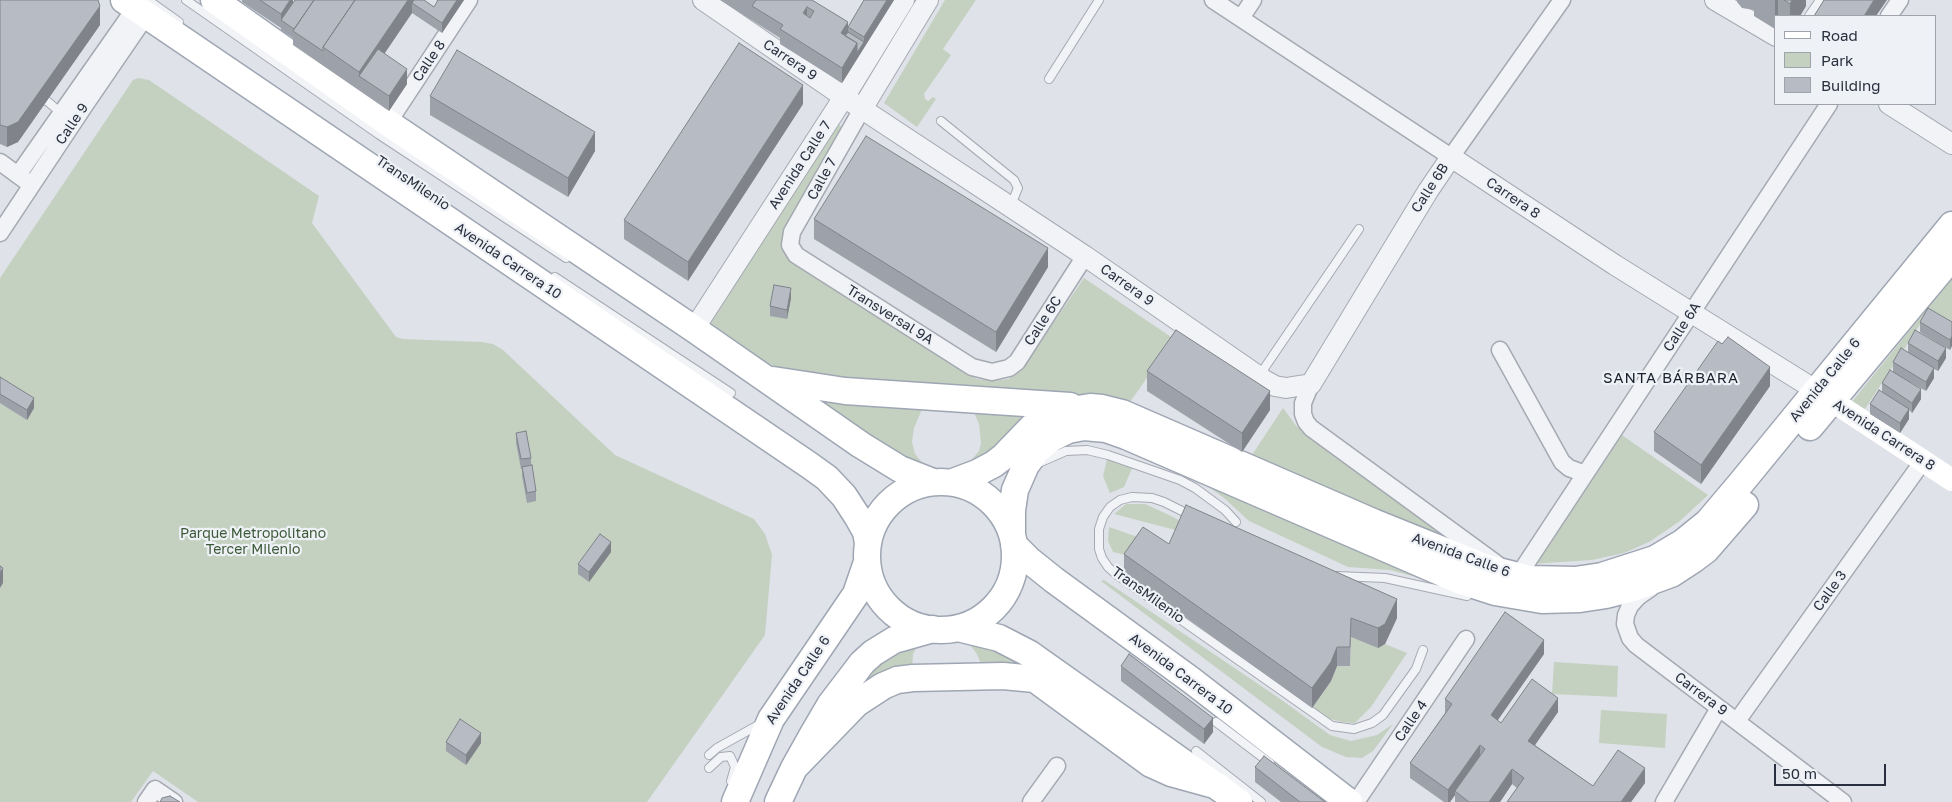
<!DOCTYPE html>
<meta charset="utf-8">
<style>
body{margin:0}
#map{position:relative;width:1952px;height:802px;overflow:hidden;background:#dfe2e8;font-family:"Golos Text",sans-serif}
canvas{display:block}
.legend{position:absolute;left:1774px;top:15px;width:162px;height:90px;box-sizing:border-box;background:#eef1f5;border:1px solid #9fa3ac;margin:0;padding:6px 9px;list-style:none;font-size:15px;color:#292f3e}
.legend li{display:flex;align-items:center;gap:10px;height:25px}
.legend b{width:25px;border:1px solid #9fa3ac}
.scale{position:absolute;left:1774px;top:764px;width:112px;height:22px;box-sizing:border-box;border:2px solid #292f3e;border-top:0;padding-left:6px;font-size:15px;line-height:18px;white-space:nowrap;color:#292f3e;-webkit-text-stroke:4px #eef1f5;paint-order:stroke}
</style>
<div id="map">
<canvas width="1952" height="802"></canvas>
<ul class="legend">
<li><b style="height:6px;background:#fff"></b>Road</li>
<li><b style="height:14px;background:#c4d1c1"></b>Park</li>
<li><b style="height:14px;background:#b7bbc4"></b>Building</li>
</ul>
<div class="scale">50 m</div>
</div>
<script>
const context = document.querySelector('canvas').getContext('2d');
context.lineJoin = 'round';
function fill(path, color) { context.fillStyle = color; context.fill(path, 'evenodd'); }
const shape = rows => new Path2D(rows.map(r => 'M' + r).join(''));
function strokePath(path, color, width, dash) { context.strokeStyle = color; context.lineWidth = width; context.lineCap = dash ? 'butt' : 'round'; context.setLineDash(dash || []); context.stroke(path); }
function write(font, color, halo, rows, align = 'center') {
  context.font = font + ' "Golos Text",sans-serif'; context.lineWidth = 4.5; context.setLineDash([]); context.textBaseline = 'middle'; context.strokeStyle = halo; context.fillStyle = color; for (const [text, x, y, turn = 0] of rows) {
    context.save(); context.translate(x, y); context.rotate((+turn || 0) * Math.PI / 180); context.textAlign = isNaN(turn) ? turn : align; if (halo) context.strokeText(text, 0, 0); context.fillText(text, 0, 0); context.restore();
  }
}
fill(shape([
 [945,0,976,0,943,49,951,55,924,94,925,99,928,101,933,97,936,99,917,127,884,103],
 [138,78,149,80,319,196,312,223,396,337,403,339,482,342,493,344,503,350,615,455,754,519,765,534,772,555,765,635,647,802,198,802,153,771,131,802,0,802,0,278,133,80],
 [837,123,844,129,785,250,787,257,793,263,977,379,993,381,1009,379,1026,363,1084,278,1174,339,1128,405,831,381,789,372,767,363,708,321],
 [1952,278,1952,322,1929,311,1863,412,1851,403],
 [810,394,925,402,914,428,912,442,915,454,925,466,904,460],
 [971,406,1042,411,1006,443,969,463,979,451,981,443,979,424],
 [1283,408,1297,427,1450,541,1250,458],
 [1619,433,1708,495,1680,521,1649,542,1624,553,1592,560,1530,564],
 [1108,455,1134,464,1124,487,1110,493,1103,476],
 [1203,483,1457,588,1390,570,1348,567,1249,521,1224,498],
 [1126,504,1145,504,1169,515,1186,524,1183,532,1114,514],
 [1109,527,1175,550,1134,557,1113,552,1108,541],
 [1104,580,1276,696,1330,735,1351,741,1377,735,1393,724,1373,751,1362,758,1346,757,1322,747,1101,581],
 [1351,637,1378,647,1385,644,1407,653,1371,707,1355,723,1342,722,1330,719,1312,708,1331,681,1337,666,1350,666],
 [967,641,1009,655,1029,669,983,669,977,654],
 [918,645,913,654,912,670,849,698,879,658],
 [1554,662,1618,666,1617,697,1552,694],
 [1601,710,1667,714,1665,748,1599,743]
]), '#c4d1c1');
const service = shape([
 [148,0,179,22],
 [186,0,378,134,566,258],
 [1809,16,1820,0],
 [1049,79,1099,0],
 [38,99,47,101,61,113],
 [941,121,1014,180,1018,188,1011,205],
 [555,277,731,393],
 [1259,376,1359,229],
 [1041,462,1066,451,1087,450,1108,455,1180,480,1195,488,1225,510,1236,522],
 [1192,516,1164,502,1152,498,1132,497,1120,500,1110,507,1103,517,1099,529,1099,549,1102,558,1108,567,1117,575,1332,726,1354,729,1372,723,1383,715,1416,669,1423,650],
 [1337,576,1385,578,1467,596],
 [1216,722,1270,763],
 [1196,751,1261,802],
 [709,755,717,748,760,724],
 [709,768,721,757,730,756,735,767,731,781]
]);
const minor = shape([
 [1213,0,1451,157,1562,0],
 [1889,16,1900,0],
 [1241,18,1253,0],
 [862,109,792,232,790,245,796,255,972,367,992,372,1009,368,1017,362,1085,256],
 [388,123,469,0],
 [0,162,26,181],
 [18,175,135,8],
 [0,233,85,105,146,16],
 [1500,350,1562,462,1569,468,1585,474],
 [1311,384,1303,403,1303,414,1306,422,1311,428,1497,564],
 [1518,576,1829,104],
 [1651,588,1638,597,1630,606,1626,615,1625,624,1630,638,1636,645,1843,802],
 [1737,721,1923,461],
 [146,802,155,789,174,802],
 [1031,802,1057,766],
 [1356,802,1466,639],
 [1664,802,1719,708]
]);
const tertiary = shape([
 [703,0,844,97,1085,256,1264,380,1275,386,1286,388,1311,384,1428,191,1451,157,1615,265,1817,391],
 [1715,0,1776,36],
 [848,91,904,0],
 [1889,104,1952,144],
 [862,109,928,0],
 [694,329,844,97]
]);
const primary = shape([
 [124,0,809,465,827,478,844,496,857,516,866,532,868,543],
 [214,0,388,123,694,329,861,445,900,469,933,482],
 [773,380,845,391,1070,406],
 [1810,427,1952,257],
 [953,482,977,473,994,464,1003,457,1032,427,1044,420,1063,412,1078,409,1090,407,1102,408,1122,413,1373,522,1487,568,1530,579,1575,580,1602,576,1655,559,1682,543,1708,522,1741,483,1952,225],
 '867 556a74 74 0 1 1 148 0a74 74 0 1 1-148 0Z',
 [1012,534,1012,510,1015,490,1026,465,1037,450,1052,438,1068,430,1084,427,1106,429,1126,436,1461,581,1495,592,1542,600,1580,599,1606,595,1630,589,1671,574,1694,559,1706,550,1745,505],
 [1014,545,1029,560,1054,580,1191,680,1349,802],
 [958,628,999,638,1030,654,1239,802],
 [794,768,857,703,883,686,897,680,913,678,1003,676,1035,679,1151,764,1171,773,1218,786],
 [735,802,771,719,856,594,867,562],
 [778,802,794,768,813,734,830,705,862,663,873,653,894,640,933,629]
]);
strokePath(service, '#a5a9b2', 10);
strokePath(minor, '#a5a9b2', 19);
strokePath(tertiary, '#a5a9b2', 22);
strokePath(primary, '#9fa6b3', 29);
strokePath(service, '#f2f3f6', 8);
strokePath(minor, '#f2f3f6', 16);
strokePath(tertiary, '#f2f3f6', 20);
strokePath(shape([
 [1817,391,1952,480]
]), '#fff', 22);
strokePath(primary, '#fff', 26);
fill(shape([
 [0,0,100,25,18,142,7,147,0,144],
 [242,0,293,0,293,3,424,0,434,7,438,1,436,0,464,0,442,33,412,13,384,53,407,84,389,111,293,45,293,38,281,30,281,28,242,2],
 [720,0,812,0,848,27,864,0,894,0,842,83,780,44,780,38],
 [1737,0,1806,0,1806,6,1800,16,1776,16,1776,27,1775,29,1754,16,1754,10,1742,8,1737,2],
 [430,96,595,151,568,197,430,115],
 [803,104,688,281,624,239,624,220],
 [814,219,1048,267,996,352,814,239],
 [791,298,787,319,770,316,770,306],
 [1920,322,1952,322,1950,350,1920,332],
 [1908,343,1946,358,1938,371,1934,369,1934,378,1926,391,1910,382,1921,399,1912,413,1909,410,1909,419,1900,433,1870,414,1870,404,1882,392,1882,383,1893,372,1893,362,1908,352],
 [1147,371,1270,410,1242,452,1147,391],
 [0,377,34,408,27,420,0,403],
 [1770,386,1701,484,1654,451,1654,432],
 [516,433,531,458,531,465,536,491,536,501,527,503,522,476,522,469,521,469,516,443],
 [1169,544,1397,618,1385,644,1378,648,1351,637,1350,666,1337,666,1331,681,1312,708,1124,573,1124,554],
 [611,552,589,582,578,574,578,564],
 [1544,654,1497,720,1501,723,1558,712,1535,745,1593,786,1645,783,1631,802,1507,802,1517,788,1512,784,1500,802,1455,802,1455,795,1450,802,1444,802,1410,778,1410,763,1445,713,1445,699],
 [1121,666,1213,732,1204,744,1121,681],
 [446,742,481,743,466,765,446,751],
 [1255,767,1325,802,1281,802,1255,782]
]), '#9da1a9');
fill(shape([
 [290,0,293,0,293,10,281,20,281,28,281,14],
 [408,0,421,0,412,3,412,13,366,81,359,76,359,72],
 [457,0,464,0,442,33,442,23],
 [887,0,894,0,842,83,842,68,857,43,864,42,864,37],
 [1775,0,1778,0,1778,16,1776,16,1776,27,1775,29],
 [1792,0,1806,0,1806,6,1800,16,1790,16,1790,4],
 [1874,0,1887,0,1876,16,1864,16],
 [100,6,100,25,18,142,7,147,7,127],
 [807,7,807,21,803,13],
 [848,22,848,37,841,33],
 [407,69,407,84,389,111,389,96],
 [803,85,803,104,688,281,688,262],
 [595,132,595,151,568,197,568,178],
 [1048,248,1048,267,996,352,996,332],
 [791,288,791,298,787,319,787,310],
 [1952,336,1952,346,1950,350,1950,340],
 [1946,348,1946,358,1938,371,1938,361],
 [1770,367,1770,386,1701,484,1701,465],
 [1934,368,1934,378,1926,391,1926,382],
 [1921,389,1921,399,1912,413,1912,403],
 [1270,391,1270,410,1242,452,1242,433],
 [34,398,34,408,27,420,27,410],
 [1909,409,1909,419,1900,433,1900,423],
 [611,542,611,552,589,582,589,572],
 [3,568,3,583,0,588,0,573],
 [1397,599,1397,618,1385,644,1378,648,1378,628],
 [1544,640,1544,654,1491,730,1491,715],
 [1337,647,1337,666,1331,681,1312,708,1312,688],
 [1558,698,1558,712,1528,755,1528,741],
 [1213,718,1213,732,1204,744,1204,729],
 [481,733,481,743,466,765,466,755],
 [1480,745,1480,759,1455,791,1455,795,1450,802,1448,802,1448,790],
 [1645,768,1645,783,1631,802,1621,802],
 [1512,769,1512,784,1500,802,1489,802]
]), '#808389');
const building = shape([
 [0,0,98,0,100,6,18,122,7,127,0,125,0,0],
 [260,0,290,0,281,14,260,0],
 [295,0,314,0,294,29,281,20,295,0],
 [314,0,355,0,323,47,323,51,293,31,314,0],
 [355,0,408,0,359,72,323,47,355,0],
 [414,0,424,0,434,7,438,0,457,0,442,23,412,3,414,0],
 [756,0,812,0,848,22,841,33,857,43,842,68,780,29,783,25,752,6,756,0],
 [807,7,814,11,810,18,803,13,807,7],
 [864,0,887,0,864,37,848,27,864,0],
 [1784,0,1792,0,1790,4,1784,0],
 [1824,0,1874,0,1864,16,1814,16,1824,0],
 [848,32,864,42,857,53,857,43,845,36,848,32],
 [739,43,803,85,688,262,624,220,739,43],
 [378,49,407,69,389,96,359,76,378,49],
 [457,50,595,132,568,178,430,96,457,50],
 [866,136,1048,248,996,332,814,219,866,136],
 [774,285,791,288,787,310,770,306,774,285],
 [1928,308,1952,322,1952,336,1950,340,1920,322,1928,308],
 [1176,330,1270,391,1242,433,1147,371,1176,330],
 [1915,330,1946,348,1938,361,1908,343,1915,330],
 [1728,337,1770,367,1701,465,1654,432,1718,341,1722,344,1728,337],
 [1901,348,1934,368,1926,382,1893,362,1901,348],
 [1890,370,1921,389,1912,403,1882,383,1890,370],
 [0,377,34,398,27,410,0,394,0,377],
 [1879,390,1909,409,1900,423,1870,404,1879,390],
 [526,431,531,458,521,459,516,433,526,431],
 [532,465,536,491,527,493,522,467,532,465],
 [1186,505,1397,599,1385,624,1378,628,1351,618,1350,647,1337,647,1331,662,1312,688,1124,554,1143,527,1169,544,1186,505],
 [600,534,611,542,589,572,578,564,600,534],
 [0,566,3,568,0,573,0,566],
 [1505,612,1544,640,1491,715,1501,723,1532,679,1558,698,1528,741,1593,786,1618,750,1645,768,1621,802,1507,802,1524,778,1512,769,1489,802,1469,802,1455,791,1485,749,1480,745,1448,790,1410,763,1452,704,1445,699,1505,612],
 [1129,654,1213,718,1204,729,1121,666,1129,654],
 [460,719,481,733,466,755,446,742,460,719],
 [1264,756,1325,802,1300,802,1255,767,1264,756],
 [170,796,180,802,160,802,162,798,170,796]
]);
fill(building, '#b7bbc4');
strokePath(building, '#808389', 1);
write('14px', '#292f3e', '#eef1f5', [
 ["Carrera 9",790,60,34],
 ["Calle 8",429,61,-56],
 ["Calle 9",72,124,-56],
 ["Avenida Calle 7",800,165,-57],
 ["Calle 7",822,179,-61],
 ["TransMilenio",413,183,34],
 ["Calle 6B",1430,188,-57],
 ["Carrera 8",1513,198,34],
 ["Avenida Carrera 10",508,261,34],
 ["Carrera 9",1127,285,35],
 ["Transversal 9A",890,315,32],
 ["Calle 6C",1043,321,-57],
 ["Calle 6A",1682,327,-57],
 ["Avenida Calle 6",1825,380,-51],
 ["Avenida Carrera 8",1884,435,33],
 ["Avenida Calle 6",1461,555,20],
 ["Calle 3",1830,591,-54],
 ["TransMilenio",1148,595,36],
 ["Avenida Carrera 10",1181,674,37],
 ["Avenida Calle 6",798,680,-56],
 ["Carrera 9",1701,694,37],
 ["Calle 4",1411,721,-56]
]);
write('14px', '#3c5937', '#eef1f5', [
 ["Parque Metropolitano",253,534],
 ["Tercer Milenio",253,550]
]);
context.letterSpacing = '1px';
write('15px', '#1b212f', '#eef1f5', [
 ["SANTA BÁRBARA",1671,378]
]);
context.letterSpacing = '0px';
</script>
